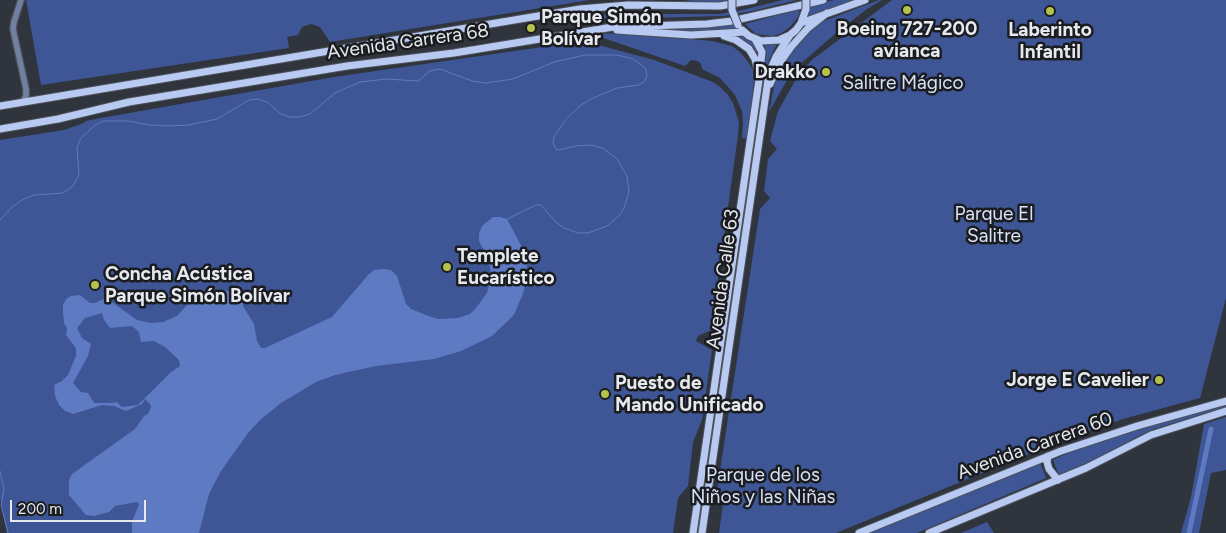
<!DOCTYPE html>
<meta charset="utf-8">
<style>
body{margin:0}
#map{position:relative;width:1226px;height:533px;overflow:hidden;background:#30343c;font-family:Figtree,sans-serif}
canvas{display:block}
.scale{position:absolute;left:10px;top:500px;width:136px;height:22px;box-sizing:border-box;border:2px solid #e7e9ef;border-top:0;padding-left:6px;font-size:15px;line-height:18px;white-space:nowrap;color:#e7e9ef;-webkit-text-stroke:4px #1a1c20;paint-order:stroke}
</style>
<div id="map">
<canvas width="1226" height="533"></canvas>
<div class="scale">200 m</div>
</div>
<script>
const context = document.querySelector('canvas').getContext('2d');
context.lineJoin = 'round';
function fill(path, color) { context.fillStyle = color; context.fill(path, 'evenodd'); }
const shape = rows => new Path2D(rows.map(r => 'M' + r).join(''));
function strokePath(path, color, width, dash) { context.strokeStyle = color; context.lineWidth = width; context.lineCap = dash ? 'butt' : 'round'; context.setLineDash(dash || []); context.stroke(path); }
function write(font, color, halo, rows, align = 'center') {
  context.font = font + ' Figtree,sans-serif'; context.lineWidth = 5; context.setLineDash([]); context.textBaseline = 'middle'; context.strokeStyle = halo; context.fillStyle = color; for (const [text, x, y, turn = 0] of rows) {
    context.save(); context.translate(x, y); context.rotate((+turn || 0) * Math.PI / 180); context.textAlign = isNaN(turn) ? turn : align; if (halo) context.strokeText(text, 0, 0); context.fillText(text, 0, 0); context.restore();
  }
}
fill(shape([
 [26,0,590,0,330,42,320,27,311,24,302,27,298,35,287,37,289,48,41,85],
 [692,0,727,0,727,2,669,3],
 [783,0,797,0,752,11,724,16,611,19,576,22,575,18,611,14,718,14,738,11],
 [834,0,853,0,808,17,810,6],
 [879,0,882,0,867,9,842,28,798,66,791,73,769,112,774,86,778,73,800,40,819,23],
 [892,0,1226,0,1226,298,1200,398,1123,419,1063,440,836,533,719,533,723,504,717,490,760,209,770,198,764,191,768,159,777,149,770,141,778,111,799,74,813,59],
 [800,9,798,17,790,27,780,34,772,36,756,34,745,24],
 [733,24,737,29,680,32,650,29],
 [628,33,712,41,732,46,740,52,749,63,753,70,754,80,748,139,742,138,743,123,742,111,735,95,720,78,702,69,701,64,698,61,691,60,685,66,592,34],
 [733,36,745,37,752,41,757,51,758,60,744,41],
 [584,41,654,60,713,82,720,87,728,95,733,103,739,122,738,135,711,330,698,336,696,341,712,350,702,420,693,442,688,486,678,498,673,533,7,533,0,499,0,140,64,130,84,123,86,121,101,118,334,77],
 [764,44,777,44,769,60,767,71,699,533,696,533,709,450,731,286,741,235,756,131,766,54],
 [1226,404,1226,407,1154,429,1139,436,1102,456,1059,475,1053,460,1079,448,1101,440],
 [1226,417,1226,470,1211,473,1199,533,1181,533,1191,497,1204,424],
 [1040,462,1046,478,917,533,868,533],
 [987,522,994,533,961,533]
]), '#3e5695');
fill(shape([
 [493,217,500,217,507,219,524,251,527,266,524,291,514,315,492,336,461,351,434,359,376,366,335,375,316,382,281,403,260,420,248,433,221,471,209,494,199,533,132,533,132,522,139,504,137,502,115,506,109,512,94,516,86,515,69,495,69,480,72,474,135,429,144,416,148,414,151,407,150,404,145,399,142,404,126,411,114,406,102,405,73,414,65,411,59,405,55,396,54,385,62,381,68,375,76,356,76,348,66,335,67,328,64,323,63,312,63,305,66,299,71,296,80,295,90,303,95,303,106,298,137,320,151,323,163,322,177,316,187,305,209,289,224,290,234,293,243,303,243,306,254,324,257,341,261,348,265,348,332,317,369,274,374,270,385,269,391,270,397,276,406,304,411,309,431,317,439,319,458,318,470,314,476,308,487,293,491,276,490,267,487,257,479,241,479,234,482,226],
 [102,313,104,320,110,328,132,326,139,332,141,342,154,341,165,347,179,360,180,366,170,373,138,405,122,407,117,402,111,403,94,403,88,393,81,392,73,383,88,356,91,344,82,338,77,328,85,318]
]), '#5d7ac3');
strokePath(shape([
 [0,220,12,207,22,200,34,195,63,193,73,186,79,175,77,147,81,138,95,125,103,121,128,121,150,125,168,126,189,125,217,119,249,100,258,99,267,102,281,114,290,117,299,117,310,114,335,93,360,82,386,79,418,81,430,71,440,69,472,81,486,83,513,79,554,62,585,55,617,55,633,59,643,66,646,69,647,76,644,82,639,85,617,88,593,98,581,105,566,119,554,137,553,143,556,149,559,150,576,146,591,145,603,148,617,159,627,176,629,192,624,208,619,216,607,226,588,233,578,233,564,228,556,222,541,205,536,205,507,219],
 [0,471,4,490,1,505,8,533]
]), '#5d7ac3', 1);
strokePath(shape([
 [1189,533,1211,429]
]), '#5d7ac3', 5);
const minor = shape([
 [21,0,14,22,13,29,26,89,26,96,23,102]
]);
const major = shape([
 [801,23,865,0],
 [617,30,691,35,744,32],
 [742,30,749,36,761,41,779,40,790,35,796,30,801,23,806,9],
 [724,36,736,40,749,49,755,59,758,72],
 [770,84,779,64,791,47,808,28,827,13],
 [0,106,580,9,628,5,720,6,754,0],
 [0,129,58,119,129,102,347,66,454,53,613,27,707,24,732,21,823,0],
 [1048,456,1047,462,1049,469,1058,480],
 [693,533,759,80,762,52,755,39],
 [702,533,769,73,776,57,790,35],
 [859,533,1061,451,1137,426,1226,401],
 [929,533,1086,468,1151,435,1226,411]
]);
strokePath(minor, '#4d5159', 8);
strokePath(major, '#4d5159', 9);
strokePath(minor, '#717fa0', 5.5);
strokePath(major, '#b8caf2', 7);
strokePath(shape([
 [863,35,864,34]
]), '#d4d6dd', 1, [8, 4]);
const majorBridge = shape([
 [732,0,732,10,738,25],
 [806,0,806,9]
]);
strokePath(majorBridge, '#4d5159', 9, []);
strokePath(majorBridge, '#b8caf2', 7);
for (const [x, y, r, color] of [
 [907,10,5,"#b3c24b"],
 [1050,11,5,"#b3c24b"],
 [531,28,5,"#b3c24b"],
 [826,72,5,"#b3c24b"],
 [447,267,5,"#b3c24b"],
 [95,285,5,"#b3c24b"],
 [1159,380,5,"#b3c24b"],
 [605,394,5,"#b3c24b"]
]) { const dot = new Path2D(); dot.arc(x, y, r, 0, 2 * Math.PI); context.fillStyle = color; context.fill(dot); strokePath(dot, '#1a1c20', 2); }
write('bold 19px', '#e7e9ef', '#1a1c20', [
 ["Parque Simón",541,17],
 ["Bolívar",541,39],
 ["Boeing 727-200",907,29,"center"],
 ["avianca",907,51,"center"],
 ["Laberinto",1050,30,"center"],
 ["Infantil",1050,52,"center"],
 ["Drakko",816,72,"right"],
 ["Templete",457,256],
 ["Eucarístico",457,278],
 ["Concha Acústica",105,274],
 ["Parque Simón Bolívar",105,296],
 ["Jorge E Cavelier",1149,380,"right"],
 ["Puesto de",615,383],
 ["Mando Unificado",615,405]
], 'left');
write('19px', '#e7e9ef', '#1a1c20', [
 ["Avenida Carrera 68",408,42,-8],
 ["Avenida Calle 63",723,279,-82],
 ["Avenida Carrera 60",1035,446,-20]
]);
write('19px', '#d8e1f6', '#1a1c20', [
 ["Salitre Mágico",903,83],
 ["Parque El",994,214],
 ["Salitre",994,236],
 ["Parque de los",763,475],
 ["Niños y las Niñas",763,497]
]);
</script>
